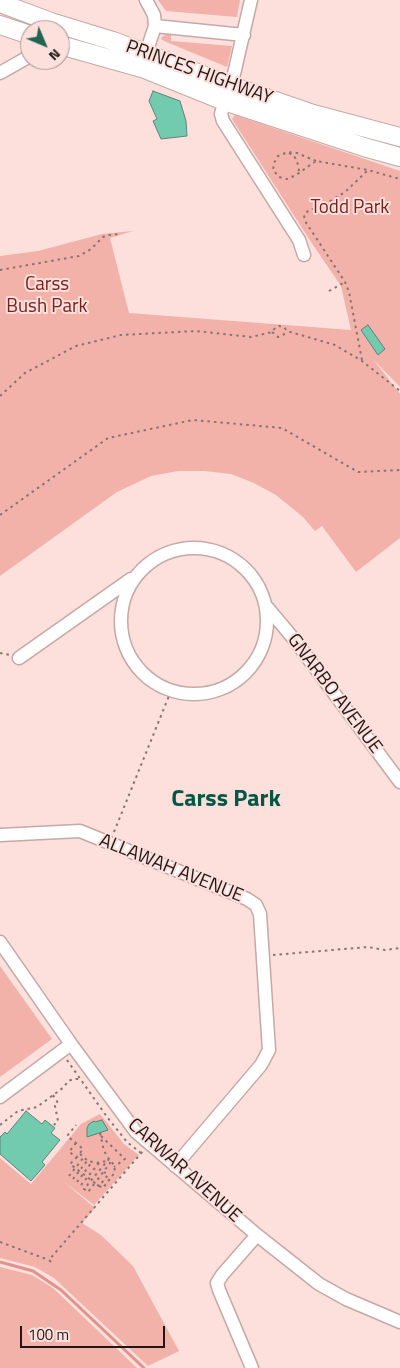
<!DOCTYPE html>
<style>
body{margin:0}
#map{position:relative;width:400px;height:1368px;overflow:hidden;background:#fddfdb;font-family:"Titillium Web",sans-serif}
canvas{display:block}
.north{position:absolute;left:20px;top:20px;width:50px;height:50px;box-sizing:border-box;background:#fddfdb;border:1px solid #a58f8c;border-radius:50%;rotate:135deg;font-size:14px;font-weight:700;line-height:20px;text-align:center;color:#211715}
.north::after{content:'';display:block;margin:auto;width:18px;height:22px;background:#226351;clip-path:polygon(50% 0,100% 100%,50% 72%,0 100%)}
.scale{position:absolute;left:20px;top:1326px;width:145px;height:22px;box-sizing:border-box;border:2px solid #211715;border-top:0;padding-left:6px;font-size:15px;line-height:18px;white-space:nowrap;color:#211715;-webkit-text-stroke:4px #fddfdb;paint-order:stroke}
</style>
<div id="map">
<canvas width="400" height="1368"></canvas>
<div class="north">N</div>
<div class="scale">100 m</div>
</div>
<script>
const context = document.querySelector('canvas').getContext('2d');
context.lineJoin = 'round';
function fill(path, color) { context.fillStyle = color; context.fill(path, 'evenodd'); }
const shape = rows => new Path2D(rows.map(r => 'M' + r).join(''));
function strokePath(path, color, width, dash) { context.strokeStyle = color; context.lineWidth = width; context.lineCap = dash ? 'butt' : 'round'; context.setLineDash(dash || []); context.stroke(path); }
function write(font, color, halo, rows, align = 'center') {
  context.font = font + ' "Titillium Web",sans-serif'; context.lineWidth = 4; context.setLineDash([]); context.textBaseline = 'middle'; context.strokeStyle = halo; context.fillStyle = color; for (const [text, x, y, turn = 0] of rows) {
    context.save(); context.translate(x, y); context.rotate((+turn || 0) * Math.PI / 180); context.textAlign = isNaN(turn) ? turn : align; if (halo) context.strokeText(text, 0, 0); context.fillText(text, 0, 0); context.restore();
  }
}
fill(shape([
 [158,0,240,0,237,17,166,11],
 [168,33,171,33,171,41,232,46,227,67,164,41,161,39,162,37],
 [235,115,400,171,400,387,373,359,400,394,400,538,356,572,322,526,315,531,303,517,276,495,254,483,231,474,204,471,178,471,151,476,117,492,0,576,0,256,38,251,102,234,133,231,110,238,129,313,351,330,341,286,311,242,232,119],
 [0,966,52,1039,0,1077],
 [100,1114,124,1144,139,1155,94,1205,63,1181,95,1208,82,1223,101,1235,133,1266,179,1351,148,1366,54,1278,35,1267,0,1258,0,1158,31,1184,81,1124],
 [0,1267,32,1275,53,1288,137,1368,0,1368]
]), '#f2b2aa');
strokePath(shape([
 [0,1262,33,1271,61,1290,144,1368]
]), '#e0938a', 3);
const building = shape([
 [153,91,180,101,186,121,187,136,161,139,153,121,157,119,149,101,153,91],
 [368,325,385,349,378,355,361,330,368,325],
 [26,1111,42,1124,45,1120,55,1128,51,1133,60,1140,42,1162,45,1165,31,1181,0,1154,0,1137,5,1132,7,1134,26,1111],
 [102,1120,108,1130,87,1137,87,1128,89,1124,94,1121,95,1122,102,1120]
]);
fill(building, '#72caaf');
strokePath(building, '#668178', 1);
const minor = shape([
 [146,0,154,15,155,26,146,53],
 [251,0,234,74,229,85,221,114,223,121,299,240,304,255],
 [155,26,244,35],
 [0,73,30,56],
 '121 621a73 73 0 1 1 146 0a73 73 0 1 1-146 0Z',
 [267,607,293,638,400,782],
 [19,658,131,579],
 [0,835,80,831,247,899,256,905,260,914,269,1050,261,1065,175,1166],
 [0,942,71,1044,136,1132,257,1235,319,1284,346,1299,400,1322],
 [0,1097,71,1044],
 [252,1368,219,1290,217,1283,222,1275,257,1235]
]);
const highway = shape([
 [0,3,51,22,113,41,229,85,313,114,400,137],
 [0,25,30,35],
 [60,45,142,68,224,101,364,147,400,157]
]);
strokePath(minor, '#c5a9a5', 15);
strokePath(highway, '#c5a9a5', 20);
strokePath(shape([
 [289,153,294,156,297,161,299,170,297,173],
 [316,161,297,153,288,152,278,156,274,163,273,170,279,177,287,179,296,175,316,161,368,170,400,179],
 [0,270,79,256,91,249,103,237,108,235,121,234],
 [329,291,345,282],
 [272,332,278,337,283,335,287,331],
 [362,360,349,292,345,282,305,221,304,215,308,211,327,203,345,192,368,170],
 [0,396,25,373,76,346,121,335,196,331,251,337,272,332,275,328,279,326,284,327,287,331,335,345,362,361,400,391],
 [0,515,108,438,193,420,282,428,358,472,400,470],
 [0,653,10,655],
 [114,832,171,691],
 [273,955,368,947,385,950,400,948],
 [67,1060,107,1117,127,1142,141,1153],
 [53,1095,58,1103,55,1106,58,1121,54,1125],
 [0,1125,18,1111,37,1107,64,1087,68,1081,74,1079,81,1079],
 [100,1133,104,1151,109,1159],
 [101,1136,125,1159,114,1167],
 [76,1143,69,1152,77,1157,83,1149,76,1143,67,1136,76,1125],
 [77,1157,70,1164,95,1183,110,1163,107,1161,97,1163,88,1161,80,1154],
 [69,1176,84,1157],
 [73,1179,87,1161],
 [77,1182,92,1162],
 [81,1185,99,1163],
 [99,1186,103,1188,115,1172,114,1165,109,1159,84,1189,88,1192,95,1183,99,1186,108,1175,104,1172],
 [0,1242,49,1260],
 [51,1262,49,1260,143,1151]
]), '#887471', 2, [2.5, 4]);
strokePath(minor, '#fff', 12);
strokePath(highway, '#fff', 18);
write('19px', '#211715', '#fddfdb', [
 ["PRINCES HIGHWAY",199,73,20],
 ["GNARBO AVENUE",334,694,53],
 ["ALLAWAH AVENUE",171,869,22],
 ["CARWAR AVENUE",184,1171,42]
]);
write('19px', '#7a201c', '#fddfdb', [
 ["Todd Park",350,208],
 ["Carss",47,285],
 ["Bush Park",47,307]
]);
write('bold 24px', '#005744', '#fddfdb', [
 ["Carss Park",226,800]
]);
</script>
